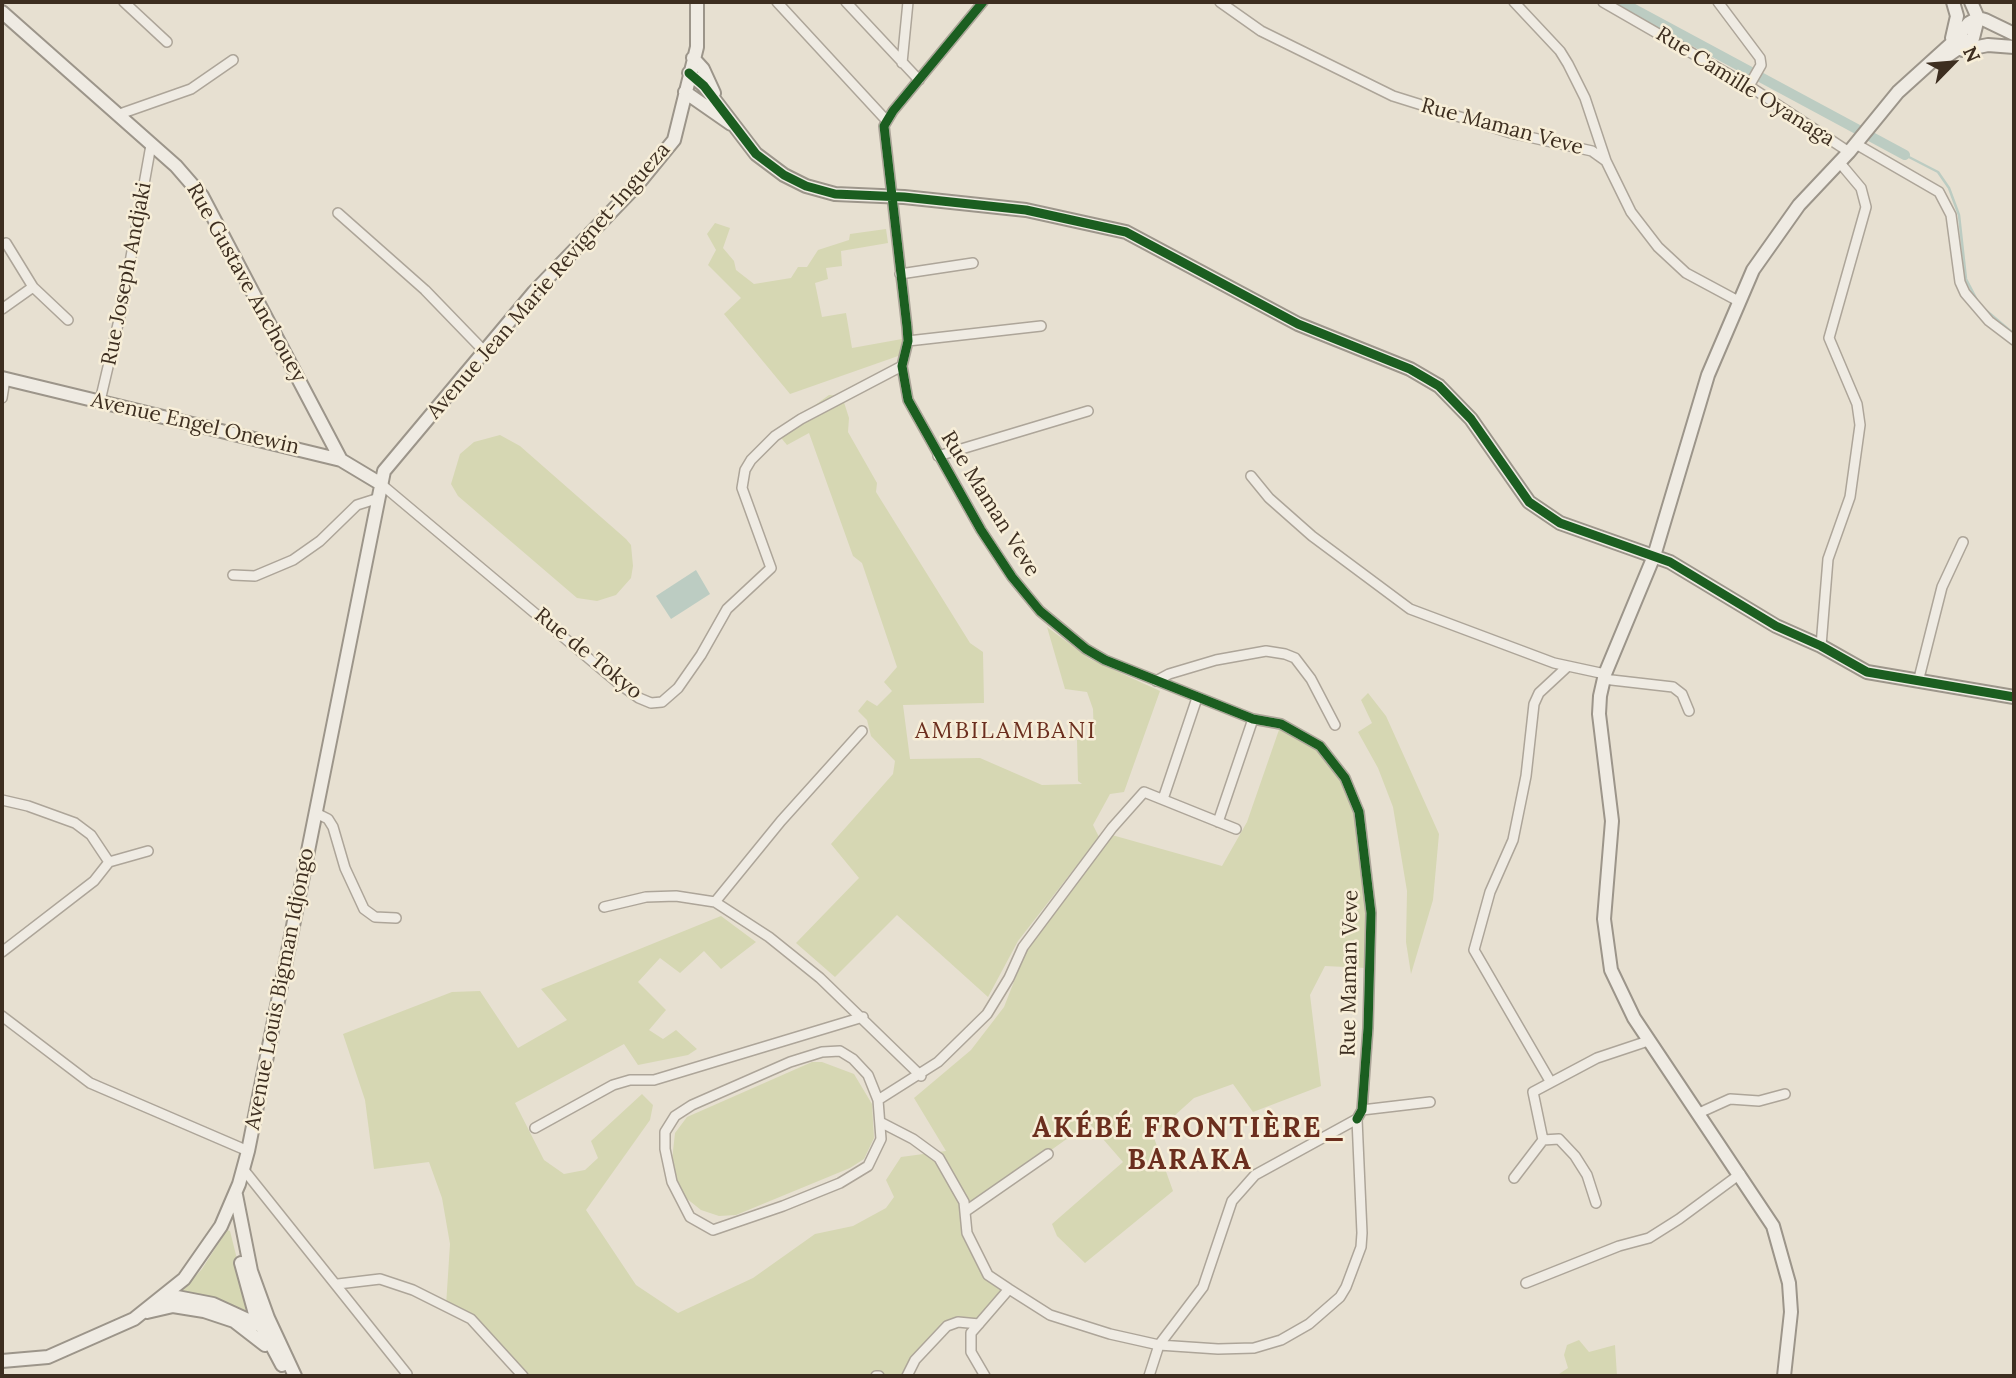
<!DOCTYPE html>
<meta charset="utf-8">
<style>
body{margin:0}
#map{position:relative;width:2016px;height:1378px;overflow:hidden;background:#e7e0d1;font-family:Lora,serif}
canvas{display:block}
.frame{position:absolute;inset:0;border:4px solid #3d2e20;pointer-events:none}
.north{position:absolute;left:1918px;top:28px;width:70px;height:70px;-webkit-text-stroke:5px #f7eed8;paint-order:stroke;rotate:65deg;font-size:19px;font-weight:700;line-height:28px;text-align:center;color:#3d2e20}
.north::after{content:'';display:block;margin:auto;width:24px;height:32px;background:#3d2e20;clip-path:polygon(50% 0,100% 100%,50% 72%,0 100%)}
</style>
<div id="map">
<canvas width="2016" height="1378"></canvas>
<div class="frame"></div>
<div class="north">N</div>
</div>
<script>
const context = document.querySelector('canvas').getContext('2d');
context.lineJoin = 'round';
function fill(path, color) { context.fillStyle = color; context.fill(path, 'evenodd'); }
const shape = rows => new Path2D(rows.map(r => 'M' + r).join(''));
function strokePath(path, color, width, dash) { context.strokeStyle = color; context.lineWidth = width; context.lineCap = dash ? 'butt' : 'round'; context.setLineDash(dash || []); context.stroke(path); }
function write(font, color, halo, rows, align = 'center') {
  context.font = font + ' Lora,serif'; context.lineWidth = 5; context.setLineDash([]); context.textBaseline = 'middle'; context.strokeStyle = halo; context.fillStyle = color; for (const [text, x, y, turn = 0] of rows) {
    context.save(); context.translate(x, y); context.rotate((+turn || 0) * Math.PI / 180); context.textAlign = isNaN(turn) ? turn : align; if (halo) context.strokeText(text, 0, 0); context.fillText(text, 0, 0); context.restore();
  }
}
fill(shape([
 [715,223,730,228,723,248,734,261,736,270,754,284,791,278,798,267,807,267,818,250,849,240,850,234,886,229,888,243,841,251,842,266,826,268,828,279,815,283,822,317,846,313,852,348,902,339,901,355,790,394,724,314,741,298,708,265,716,250,707,234],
 [829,395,842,396,849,418,848,432,877,483,876,492,970,643,983,652,984,703,903,705,910,759,980,758,1042,785,1082,784,1078,781,1077,740,1094,738,1093,709,1087,692,1065,689,1047,627,1090,659,1160,691,1124,792,1110,794,1093,825,1099,837,1018,941,988,997,897,915,835,977,796,943,859,878,831,844,893,774,895,761,871,736,867,720,858,711,867,700,877,706,892,691,884,682,897,667,862,563,853,556,809,433,787,445,777,433],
 [500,435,520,446,626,539,631,545,633,566,631,578,616,595,597,601,577,598,458,496,451,484,460,454,474,442],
 [1368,693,1386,716,1439,834,1433,900,1411,974,1406,942,1407,891,1393,807,1378,768,1358,732,1372,723,1361,700],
 [1281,724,1320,746,1345,778,1359,812,1369,883,1366,968,1325,966,1310,995,1321,1086,1253,1112,1233,1084,1194,1098,1153,1135,1173,1191,1085,1263,1057,1236,1052,1224,1123,1162,1089,1123,966,1211,967,1233,988,1275,1009,1289,979,1324,947,1326,907,1376,523,1376,471,1319,446,1306,450,1244,442,1198,429,1162,374,1169,365,1100,343,1034,452,992,480,991,518,1048,567,1020,541,989,721,916,756,942,721,969,704,951,680,973,660,958,638,982,666,1010,649,1030,663,1039,676,1030,697,1049,688,1055,638,1065,624,1044,515,1103,544,1160,564,1174,585,1170,598,1158,591,1141,642,1094,653,1105,650,1120,586,1210,636,1285,678,1313,753,1278,815,1234,853,1226,886,1208,894,1197,886,1180,901,1157,946,1151,914,1098,971,1050,1004,1007,1026,951,1112,835,1222,866,1247,822],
 [812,1062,822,1062,854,1074,872,1104,874,1138,864,1159,850,1168,736,1215,719,1216,701,1210,686,1198,676,1179,672,1160,675,1133,687,1117],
 [227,1230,230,1231,251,1315,182,1291,202,1269],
 [1579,1340,1589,1352,1615,1345,1617,1376,1556,1376,1568,1368,1564,1355,1567,1345]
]), '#d6d7b3');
fill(shape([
 [696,570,710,594,671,619,656,596]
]), '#bcccc2');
strokePath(shape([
 [1905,155,1938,172,1949,188,1959,215,1966,279,1978,302],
 [1982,307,2014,334]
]), '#bcccc2', 2.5);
strokePath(shape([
 [1621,2,1905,155]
]), '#bcccc2', 10);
const street = shape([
 [124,2,167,42],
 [777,2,886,120],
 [846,2,919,80],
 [983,2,893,111,884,126,907,327,908,341,902,366,908,400,981,530,1012,577,1040,611,1086,649,1105,660,1253,719,1281,724,1320,746,1345,778,1359,812,1371,913,1368,1028,1362,1110,1357,1119],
 [1220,2,1261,31,1393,96,1511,133,1592,151,1606,161,1631,212,1658,247,1686,273,1740,302],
 [1514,2,1560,51,1568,64,1585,98,1606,161],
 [1603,2,1749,86,1849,152],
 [1718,2,1760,58,1761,65,1749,86],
 [902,63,908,2],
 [117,115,191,89,233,60],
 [1856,144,1939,192,1951,215,1960,282,1965,293,1989,321,2014,340],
 [338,213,425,290,485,352],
 [6,243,33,287],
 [900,274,973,263],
 [2,309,33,287,68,320],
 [908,341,1041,326],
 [2,398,5,379],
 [100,401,122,307,151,145],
 [938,456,1088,411],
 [1251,476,1269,498,1312,536,1410,609,1554,663,1605,674],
 [381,484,618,683,639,698,651,703,662,702,678,688,701,655,727,609,771,568,742,488,745,470,751,460,775,436,801,419,902,366],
 [233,575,255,576,293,560,320,541,357,505,379,498],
 [1821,646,1828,559,1850,497,1860,425,1857,404,1829,338,1866,207,1861,188,1840,163],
 [1603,679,1673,687,1682,694,1689,711],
 [1156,681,1169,674,1216,660,1266,651,1285,654,1295,658,1311,679,1335,725],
 [1918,682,1942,587,1963,542],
 [1163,799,1197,698],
 [2,800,28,806,75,823,91,835,109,862,94,881,2,952],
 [316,813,328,819,333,827,345,868,364,909,375,917,396,918],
 [1218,822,1253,719],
 [109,862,148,851],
 [715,902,781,821,862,731],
 [604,907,646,897,676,896,715,902,769,937,820,978,921,1076],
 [2,1016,90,1083,248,1151],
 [1550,1081,1474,950,1490,892,1513,840,1526,776,1534,704,1539,693,1567,667],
 [878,1100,881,1139,868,1166,840,1183,783,1206,713,1230,690,1217,672,1182,665,1149,665,1132,675,1116,692,1105,790,1062,822,1052,840,1051,853,1059,868,1075,878,1100,938,1062,987,1014,1009,978,1023,947,1112,828,1144,792,1236,829],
 [1362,1110,1430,1102],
 [1699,1113,1730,1099,1759,1101,1785,1094],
 [882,1123,913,1139,939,1158,964,1202,967,1233,988,1275,1009,1289,1050,1315,1110,1334,1159,1345,1218,1349,1254,1348,1281,1340,1309,1324,1340,1297,1346,1287,1361,1247,1362,1233,1357,1119],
 [535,1128,613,1085,630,1080,654,1080,863,1017],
 [1543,1140,1559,1139,1575,1156,1587,1175,1596,1203],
 [244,1170,407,1374],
 [1514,1178,1543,1140,1533,1092,1597,1058,1648,1041],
 [966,1211,1048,1154],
 [1526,1283,1619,1246,1649,1238,1679,1219,1740,1174],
 [338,1284,380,1279,413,1290,471,1319,523,1376],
 [876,1376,879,1376],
 [907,1376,915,1360,947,1326,958,1322,979,1324],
 [985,1376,971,1352,971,1333,1009,1289],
 [1149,1376,1159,1345,1203,1287,1232,1201,1255,1175,1357,1119]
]);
const secondary = shape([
 [2,12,176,166,202,196,341,460],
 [1952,38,1957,16,1953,2],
 [1963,50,1988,45,2014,47],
 [693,58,703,69,714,93],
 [1940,61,1973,38,1978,18,1971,2],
 [689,73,704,86,756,154,784,175,806,186,835,194,904,197,1026,210,1126,232,1298,324,1410,369,1439,386,1471,419,1529,502,1560,523,1670,562,1776,626,1821,646,1867,672,2014,697],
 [685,92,731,124],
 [2,378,341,460,381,484],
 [236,1195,251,1271,268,1318,295,1376],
 [241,1263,255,1314,282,1365],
 [160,1299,177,1297,213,1304,261,1326],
 [147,1312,173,1306,204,1311,234,1321,265,1345],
 [2,1361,48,1357,134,1319,184,1279,221,1226,239,1184,248,1151,384,471,534,292,638,184,674,140,697,47,697,2],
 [1784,1376,1791,1312,1789,1283,1773,1226,1634,1018,1611,970,1604,919,1612,821,1599,714,1600,696,1605,674,1654,556,1708,375,1753,270,1799,205,1849,152,1898,92,1951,44,1969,23,1978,18,1985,20,2014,34]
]);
strokePath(street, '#ada599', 12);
strokePath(secondary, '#9c958a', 16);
strokePath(street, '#efebe3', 9);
strokePath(secondary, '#efebe3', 12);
strokePath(shape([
 [983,2,893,111,884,126,907,327,908,341,902,366,908,400,981,530,1012,577,1040,611,1086,649,1105,660,1253,719,1281,724,1320,746,1345,778,1359,812,1371,913,1368,1028,1362,1110,1357,1119],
 [689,73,704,86,756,154,784,175,806,186,835,194,904,197,1026,210,1126,232,1298,324,1410,369,1439,386,1471,419,1529,502,1560,523,1670,562,1776,626,1821,646,1867,672,2014,697]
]), '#1b5e20', 9);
write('21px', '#3d2e20', '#f7eed8', [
 ["Rue Camille Oyanaga",1745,87,32],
 ["Rue Maman Veve",1502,127,15],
 ["Rue Joseph Andjaki",127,274,-79],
 ["Avenue Jean Marie Revignet-Ingueza",549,281,-49],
 ["Rue Gustave Anchouey",246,283,61],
 ["Avenue Engel Onewin",195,424,13],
 ["Rue Maman Veve",990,504,58],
 ["Rue de Tokyo",588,654,39],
 ["Rue Maman Veve",1350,973,-89],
 ["Avenue Louis Bigman Idjongo",280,989,-79]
]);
context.letterSpacing = '2px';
write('23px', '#6b2e1e', '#f7eed8', [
 ["AMBILAMBANI",1006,731]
]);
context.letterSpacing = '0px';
context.letterSpacing = '2px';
write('bold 28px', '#6b2e1e', '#f7eed8', [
 ["AKÉBÉ FRONTIÈRE_",1190,1129],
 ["BARAKA",1190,1161]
]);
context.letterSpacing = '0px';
</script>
